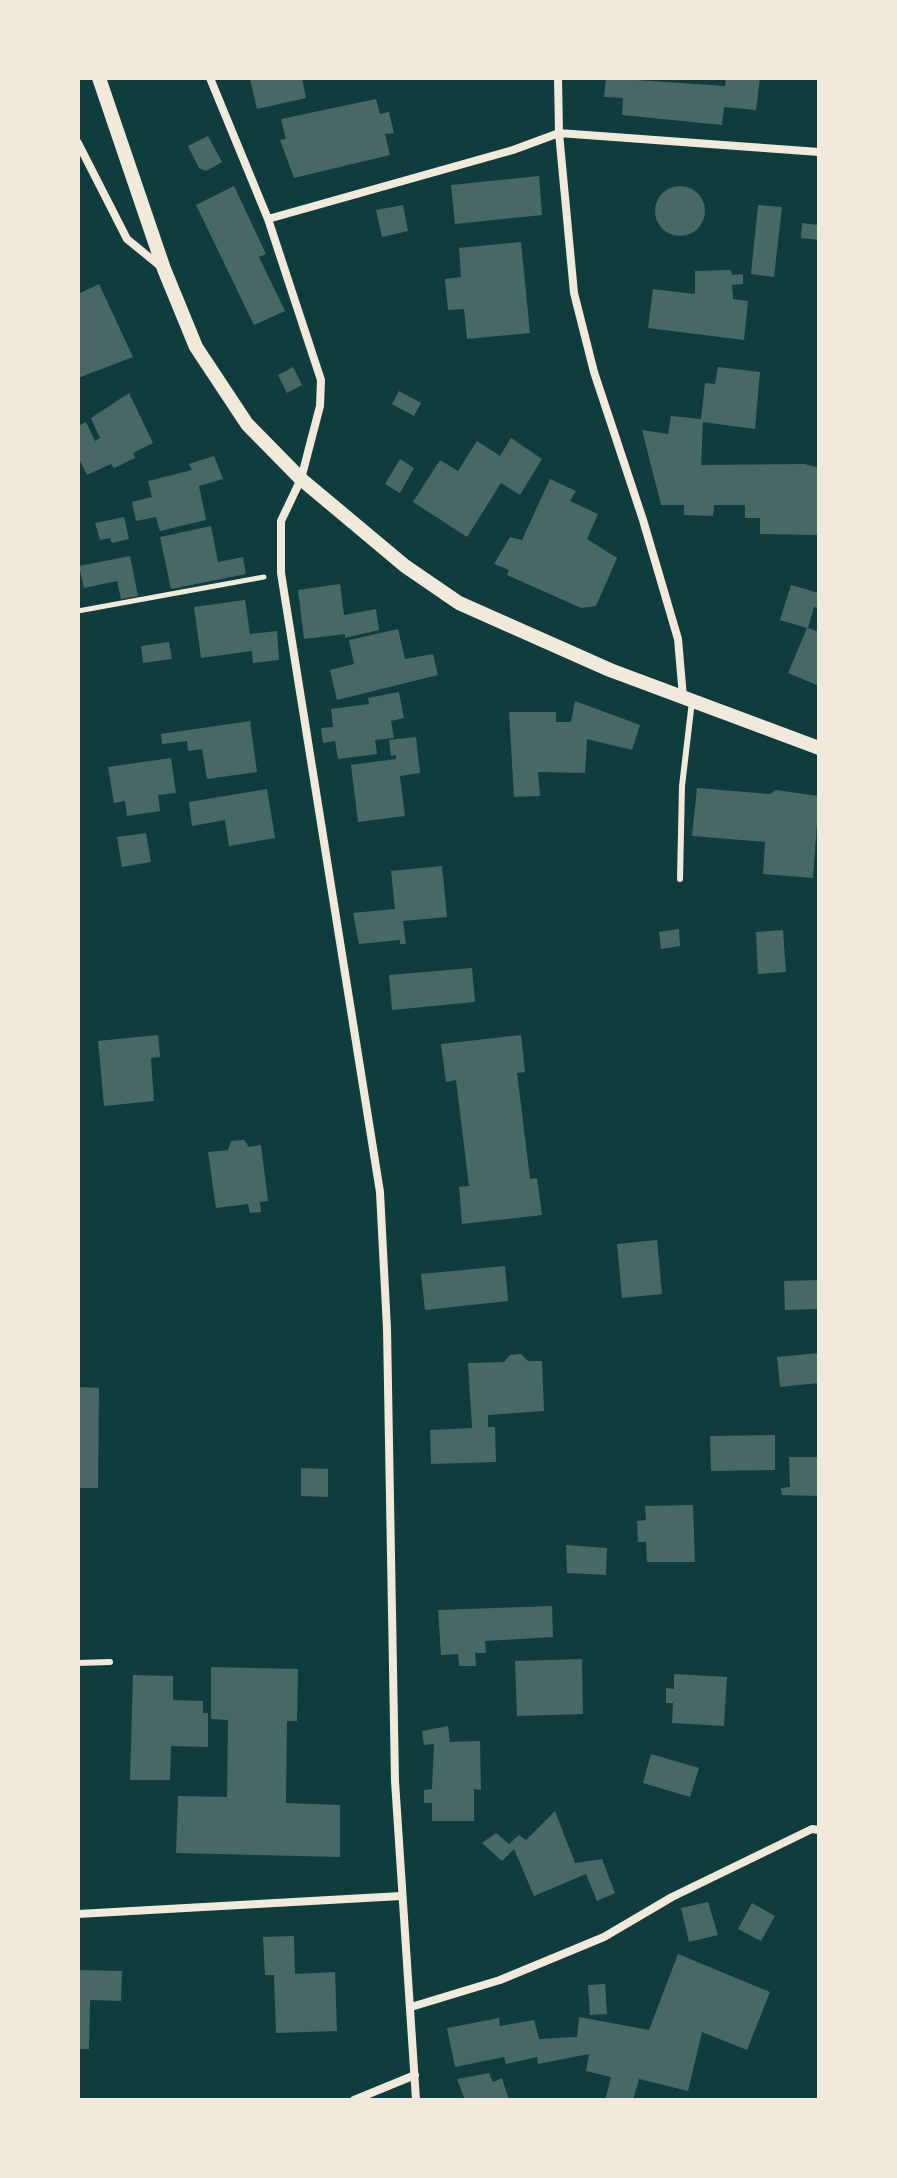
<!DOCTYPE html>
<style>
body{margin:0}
#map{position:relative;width:897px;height:2178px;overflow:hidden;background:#0f3d3e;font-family:"Golos Text",sans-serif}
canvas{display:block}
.frame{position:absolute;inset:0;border:80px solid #f1e9da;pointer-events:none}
</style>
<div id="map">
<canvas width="897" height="2178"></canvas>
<div class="frame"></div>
</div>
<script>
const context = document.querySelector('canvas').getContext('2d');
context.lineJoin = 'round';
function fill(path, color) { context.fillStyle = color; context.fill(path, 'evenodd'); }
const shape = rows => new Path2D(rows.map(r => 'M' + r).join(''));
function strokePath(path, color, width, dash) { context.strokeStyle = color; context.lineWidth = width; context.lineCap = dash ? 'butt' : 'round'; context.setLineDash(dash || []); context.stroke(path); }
fill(shape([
 [254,78,302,78,306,98,257,109,250,79],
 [606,78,725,86,726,78,760,78,756,110,724,107,722,125,622,115,623,98,604,97],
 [376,99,380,114,389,112,394,133,385,134,390,155,294,178,280,140,286,139,281,119],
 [208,136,222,162,206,171,199,168,188,146],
 [539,176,542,215,455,224,451,185],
 [234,186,266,254,259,257,285,311,254,325,196,205],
 '655 211a25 25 0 1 1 50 0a25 25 0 1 1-50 0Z',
 [403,205,408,231,382,237,376,210],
 [758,205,782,207,774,277,751,274],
 [802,223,819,225,819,240,801,238],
 [521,242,530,333,467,339,464,309,448,310,445,279,461,277,459,248],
 [731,270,732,275,743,274,743,284,732,285,733,299,748,301,744,340,648,328,653,289,695,294,695,271],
 [99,284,133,357,78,378,78,294],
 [293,367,302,385,287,393,278,375],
 [718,367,760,372,755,429,703,422,701,465,805,464,819,468,819,535,760,534,760,518,745,518,745,505,714,505,713,516,684,515,684,505,661,505,642,430,668,434,671,416,701,419,705,383,715,384],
 [399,391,421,403,414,416,392,404],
 [129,393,153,443,133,453,135,458,114,468,111,464,87,475,78,457,78,426,86,422,95,441,100,438,91,418],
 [511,438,542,459,520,495,501,483,467,537,413,502,440,460,458,471,477,441,500,456],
 [214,456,223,479,199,486,206,520,160,531,156,517,136,521,132,502,152,497,148,481,192,470,189,464],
 [400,459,414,468,400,493,385,484],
 [550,479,576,491,570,501,598,514,587,539,617,558,596,606,581,608,507,575,509,570,494,564,510,537,522,540],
 [124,517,129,539,112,543,110,538,100,540,95,523],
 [211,526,218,562,243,557,246,574,171,589,160,537],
 [130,556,138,596,121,599,117,581,84,588,79,566],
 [340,584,344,615,376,609,379,630,345,638,345,634,304,639,298,590],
 [791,585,819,593,819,608,814,607,808,628,819,632,819,686,788,673,807,628,780,620],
 [245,600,250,634,277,631,279,660,253,663,252,651,201,658,194,607],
 [398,629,405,659,433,654,438,675,337,700,330,670,354,664,349,640],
 [169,642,172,659,143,663,141,646],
 [399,692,404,718,391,721,394,738,375,740,377,754,338,759,335,741,323,743,321,728,333,727,331,709,369,704,368,698],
 [575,701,640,725,632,750,587,739,585,773,538,772,540,796,514,797,509,712,556,712,556,722,571,722],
 [250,721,257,772,207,779,202,749,188,751,187,741,162,744,161,734],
 [416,737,420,773,400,776,405,816,358,822,351,765,396,759,396,755,391,756,389,740],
 [171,758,176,793,158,795,160,811,127,816,125,801,114,803,108,767],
 [697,788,770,794,776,790,819,796,813,878,763,874,765,842,692,836],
 [267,789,275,838,229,846,225,820,192,826,189,802],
 [146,833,151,862,122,867,117,837],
 [442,866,447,917,403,921,406,944,400,944,400,940,359,944,353,913,395,909,391,871],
 [679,929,680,946,661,949,659,932],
 [783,930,786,972,758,974,756,932],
 [472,968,475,1002,392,1010,389,975],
 [158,1035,160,1057,151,1058,154,1101,104,1106,98,1041],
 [521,1035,525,1072,517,1073,521,1105,530,1179,537,1178,542,1215,462,1224,459,1187,469,1186,465,1154,456,1080,446,1082,441,1044],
 [244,1140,249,1147,261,1145,268,1201,260,1202,261,1212,250,1213,248,1204,216,1208,208,1152,228,1150,231,1141],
 [657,1240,662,1294,622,1298,617,1244],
 [505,1266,508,1301,425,1310,421,1274],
 [819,1280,819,1309,785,1310,784,1281],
 [819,1353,819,1383,780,1387,777,1357],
 [521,1354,528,1361,542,1361,544,1411,488,1415,488,1427,495,1427,496,1462,431,1464,430,1430,472,1428,468,1363,504,1362,510,1355],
 [78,1387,99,1388,98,1488,78,1488],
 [775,1435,775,1470,711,1471,710,1436],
 [789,1457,819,1457,819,1496,782,1495,781,1488,790,1487],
 [301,1468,328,1469,328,1497,301,1496],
 [693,1505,695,1562,647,1562,646,1542,638,1542,637,1521,646,1520,645,1506],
 [566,1545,607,1548,606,1575,567,1573],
 [552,1606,553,1637,485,1641,486,1653,475,1653,476,1666,459,1666,458,1654,441,1655,438,1610],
 [582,1659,583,1714,517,1716,515,1661],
 [211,1667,298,1669,297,1721,287,1721,286,1803,340,1805,340,1857,176,1853,178,1796,227,1797,228,1720,211,1719],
 [674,1674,727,1677,724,1726,672,1723,673,1703,666,1703,666,1688,674,1689],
 [133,1675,173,1676,173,1700,203,1701,203,1713,208,1713,208,1747,171,1746,170,1780,130,1780],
 [448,1726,450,1742,480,1741,481,1790,474,1789,474,1821,432,1821,432,1803,424,1803,424,1790,432,1789,434,1744,424,1745,422,1731],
 [651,1754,699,1768,690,1797,643,1783],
 [555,1811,575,1863,602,1859,615,1893,597,1901,586,1874,534,1896,514,1849,502,1861,482,1843,496,1833,509,1844,519,1835,526,1840],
 [708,1902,718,1935,689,1942,681,1908],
 [752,1903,775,1916,761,1941,738,1929],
 [294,1936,295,1974,335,1972,337,2031,276,2033,274,1975,265,1975,263,1937],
 [678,1954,770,1992,747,2050,702,2032,688,2091,639,2079,633,2100,605,2100,611,2077,586,2071,589,2054,538,2064,537,2057,506,2064,504,2057,455,2067,447,2028,499,2018,500,2026,534,2020,539,2039,577,2037,579,2017,649,2030],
 [78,1970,122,1971,121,2001,90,2000,89,2049,78,2049],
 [605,1984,607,2014,590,2015,588,1985],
 [489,2073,493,2082,502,2078,509,2100,465,2100,457,2079]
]), '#486865');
strokePath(shape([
 [78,611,264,577]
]), '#f1e9da', 5);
strokePath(shape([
 [680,879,682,786,692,701],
 [78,1663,110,1662]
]), '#f1e9da', 6);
strokePath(shape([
 [210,78,268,219,321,380,320,406,301,479,281,521,281,573,380,1192,387,1329,395,1781,416,2100],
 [558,78,559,133,574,293,594,372,643,520,678,639,683,697],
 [78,143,127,239,160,266],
 [268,219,513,150,559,133,819,152],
 [78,1914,401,1896],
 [411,2007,500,1980,604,1937,672,1897,812,1829,819,1830],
 [354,2100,415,2075]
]), '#f1e9da', 8);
strokePath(shape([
 [99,78,164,269,196,347,247,424,301,479,405,566,459,603,610,670,819,748]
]), '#f1e9da', 14);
</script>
